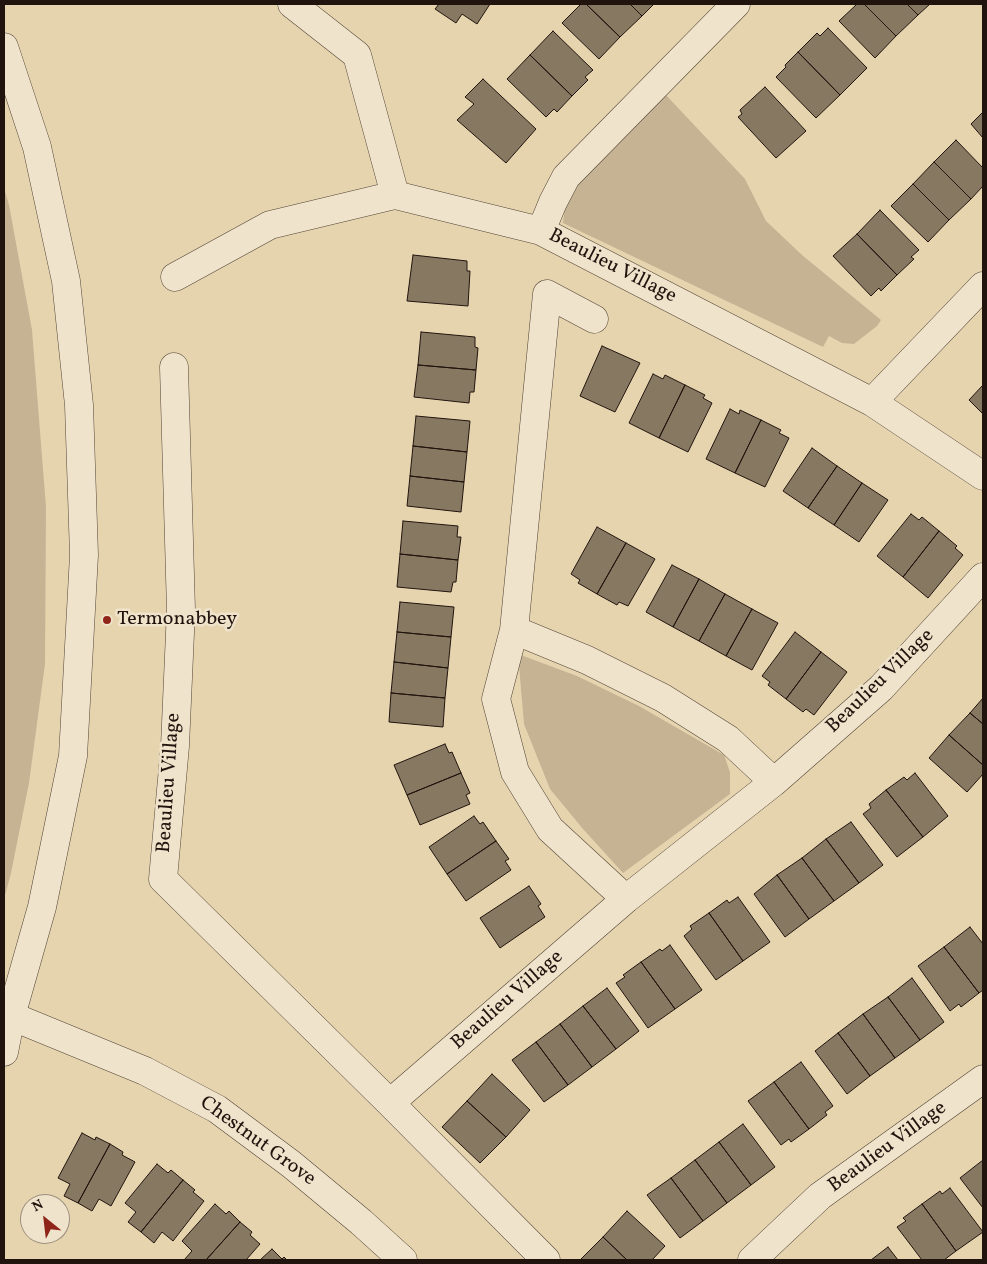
<!DOCTYPE html>
<style>
body{margin:0}
#map{position:relative;width:987px;height:1264px;overflow:hidden;background:#e6d4af;font-family:Vollkorn,serif}
canvas{display:block}
.frame{position:absolute;inset:0;border:5px solid #21140e;pointer-events:none}
.north{position:absolute;left:20px;top:1194px;width:50px;height:50px;box-sizing:border-box;background:#efe3cb;border:1px solid #9d907f;border-radius:50%;rotate:331deg;font-size:14px;font-weight:700;line-height:20px;text-align:center;color:#21140e}
.north::after{content:'';display:block;margin:auto;width:18px;height:22px;background:#8f2418;clip-path:polygon(50% 0,100% 100%,50% 72%,0 100%)}
</style>
<div id="map">
<canvas width="987" height="1264"></canvas>
<div class="frame"></div>
<div class="north">N</div>
</div>
<script>
const context = document.querySelector('canvas').getContext('2d');
context.lineJoin = 'round';
function fill(path, color) { context.fillStyle = color; context.fill(path, 'evenodd'); }
const shape = rows => new Path2D(rows.map(r => 'M' + r).join(''));
function strokePath(path, color, width, dash) { context.strokeStyle = color; context.lineWidth = width; context.lineCap = dash ? 'butt' : 'round'; context.setLineDash(dash || []); context.stroke(path); }
function write(font, color, halo, rows, align = 'center') {
  context.font = font + ' Vollkorn,serif'; context.lineWidth = 5; context.setLineDash([]); context.textBaseline = 'middle'; context.strokeStyle = halo; context.fillStyle = color; for (const [text, x, y, turn = 0] of rows) {
    context.save(); context.translate(x, y); context.rotate((+turn || 0) * Math.PI / 180); context.textAlign = isNaN(turn) ? turn : align; if (halo) context.strokeText(text, 0, 0); context.fillText(text, 0, 0); context.restore();
  }
}
fill(shape([
 [665,94,745,179,766,221,802,255,881,320,877,326,854,344,842,343,829,336,823,347,563,223,567,191],
 [4,188,9,205,32,330,46,507,45,664,29,783,11,873,4,899],
 [518,654,577,676,639,706,724,755,730,772,730,794,623,873,583,829,550,789,524,724]
]), '#c5b394');
const building = shape([
 [439,4,490,4,477,24,462,14,456,23,435,9,439,4],
 [581,4,586,4,620,37,599,59,562,23,581,4],
 [586,4,630,4,642,16,620,37,586,4],
 [630,4,654,4,642,16,630,4],
 [857,4,864,4,896,36,875,58,839,21,857,4],
 [864,4,907,4,918,15,896,36,864,4],
 [907,4,930,4,918,15,907,4],
 [828,28,867,68,840,95,798,52,817,33,820,36,828,28],
 [553,31,593,70,585,77,588,80,572,96,530,55,553,31],
 [798,52,840,95,816,118,776,77,786,67,785,65,798,52],
 [530,55,572,96,557,112,554,109,546,117,507,79,530,55],
 [483,79,536,129,506,163,457,120,474,104,465,97,483,79],
 [765,87,806,131,776,158,738,117,742,114,740,110,765,87],
 [983,112,983,138,971,124,983,112],
 [956,140,983,168,983,186,971,199,934,162,956,140],
 [934,162,971,199,949,220,913,184,934,162],
 [913,184,949,220,928,242,891,206,913,184],
 [880,210,919,250,911,257,914,259,897,275,857,234,880,210],
 [857,234,897,275,881,291,879,288,871,296,833,256,857,234],
 [413,255,467,261,467,271,470,271,468,306,407,301,413,255],
 [421,332,475,337,475,347,478,348,476,370,418,365,421,332],
 [602,346,640,363,615,412,580,396,602,346],
 [418,365,476,370,474,392,470,392,469,403,414,397,418,365],
 [653,374,663,379,665,375,685,385,659,438,629,423,653,374],
 [685,385,705,395,703,398,712,403,688,452,659,438,685,385],
 [983,385,983,414,969,400,983,385],
 [730,409,739,414,740,410,761,420,735,473,706,459,730,409],
 [416,416,470,421,467,452,413,446,416,416],
 [761,420,781,430,779,433,789,438,765,487,735,473,761,420],
 [413,446,467,452,464,482,410,476,413,446],
 [812,448,837,466,808,508,783,491,812,448],
 [837,466,862,483,834,525,808,508,837,466],
 [410,476,464,482,461,512,407,506,410,476],
 [862,483,888,500,859,542,834,525,862,483],
 [911,514,919,520,922,517,939,531,903,577,877,556,911,514],
 [403,521,458,526,457,537,461,537,458,560,400,554,403,521],
 [597,527,626,543,597,594,578,583,580,580,571,574,597,527],
 [939,531,957,546,955,548,963,555,928,598,903,577,939,531],
 [626,543,655,559,628,606,619,602,617,605,597,594,626,543],
 [400,554,458,560,456,582,453,582,451,592,397,587,400,554],
 [672,565,699,579,673,627,646,612,672,565],
 [699,579,725,594,699,641,673,627,699,579],
 [725,594,752,609,726,656,699,641,725,594],
 [400,602,454,607,451,637,397,632,400,602],
 [752,609,778,623,752,670,726,656,752,609],
 [397,632,451,637,448,668,394,662,397,632],
 [795,632,821,652,786,699,768,685,770,682,762,676,795,632],
 [821,652,847,672,814,715,806,709,803,712,786,699,821,652],
 [394,662,448,668,445,698,391,693,394,662],
 [391,693,445,698,443,727,389,722,391,693],
 [983,698,983,724,970,713,983,698],
 [970,713,983,724,983,765,949,735,970,713],
 [949,735,983,765,983,774,967,792,929,758,949,735],
 [445,744,449,753,452,752,461,773,407,795,394,765,445,744],
 [461,773,470,793,466,795,470,804,420,825,407,795,461,773],
 [915,773,948,816,923,837,886,790,904,777,907,780,915,773],
 [886,790,923,837,897,857,863,814,871,808,869,804,886,790],
 [474,816,480,824,483,822,496,841,447,874,429,847,474,816],
 [851,822,883,865,859,883,826,839,851,822],
 [826,839,859,883,834,901,802,858,826,839],
 [496,841,509,859,505,861,511,870,466,901,447,874,496,841],
 [802,858,834,901,809,919,777,875,802,858],
 [777,875,809,919,785,937,754,894,777,875],
 [529,886,541,904,538,906,545,917,500,948,480,918,529,886],
 [738,897,770,942,743,961,709,913,727,900,729,903,738,897],
 [709,913,743,961,716,980,684,936,692,929,690,926,709,913],
 [970,927,983,944,983,990,979,993,944,947,970,927],
 [670,945,702,990,675,1009,641,962,660,949,662,951,670,945],
 [944,947,979,993,961,1007,959,1004,950,1011,918,966,944,947],
 [641,962,675,1009,648,1028,616,983,625,977,623,975,641,962],
 [912,978,944,1022,920,1040,888,997,912,978],
 [607,988,639,1031,616,1049,583,1006,607,988],
 [888,997,920,1040,895,1058,863,1014,888,997],
 [583,1006,616,1049,592,1067,560,1024,583,1006],
 [863,1014,895,1058,870,1076,838,1033,863,1014],
 [560,1024,592,1067,568,1085,536,1042,560,1024],
 [838,1033,870,1076,847,1094,815,1051,838,1033],
 [536,1042,568,1085,544,1102,512,1060,536,1042],
 [801,1062,833,1106,825,1112,827,1115,809,1129,774,1082,801,1062],
 [492,1074,530,1110,506,1137,467,1101,492,1074],
 [774,1082,809,1129,791,1142,789,1139,781,1145,748,1101,774,1082],
 [467,1101,506,1137,480,1163,442,1127,467,1101],
 [743,1124,775,1167,751,1185,719,1142,743,1124],
 [82,1133,95,1140,96,1137,110,1144,78,1203,64,1196,70,1184,58,1178,82,1133],
 [719,1142,751,1185,727,1203,695,1160,719,1142],
 [110,1144,123,1152,122,1155,135,1162,111,1206,99,1199,92,1211,78,1203,110,1144],
 [695,1160,727,1203,703,1221,671,1178,695,1160],
 [983,1160,983,1208,960,1178,983,1160],
 [157,1164,168,1173,171,1170,183,1180,141,1232,128,1222,136,1212,125,1203,157,1164],
 [671,1178,703,1221,680,1238,647,1195,671,1178],
 [183,1180,195,1190,193,1192,204,1201,173,1241,162,1232,154,1243,141,1232,183,1180],
 [950,1188,983,1232,956,1251,922,1204,940,1191,942,1194,950,1188],
 [215,1204,226,1214,229,1211,240,1222,206,1260,184,1260,192,1251,182,1241,215,1204],
 [922,1204,956,1251,944,1260,922,1260,897,1227,906,1221,903,1218,922,1204],
 [627,1211,665,1246,652,1260,627,1260,603,1237,627,1211],
 [240,1222,252,1232,250,1235,260,1244,246,1260,206,1260,240,1222],
 [603,1237,627,1260,580,1260,603,1237],
 [888,1247,898,1260,871,1260,888,1247],
 [272,1249,282,1259,284,1257,287,1260,260,1260,272,1249]
]);
fill(building, '#877862');
strokePath(building, '#21140e', 1);
const minor = shape([
 [292,4,357,55,395,195],
 [541,231,553,202,566,177,736,4],
 [175,277,270,225,395,195,541,231,872,402,983,476],
 [174,367,181,610,175,746,163,879,390,1103,546,1260],
 [872,402,983,286],
 [514,630,547,294,594,319],
 [774,782,728,739,663,698,587,660,514,630,496,699,515,772,550,829,626,899,774,782,881,688,983,577],
 [11,1016,145,1071,217,1109,291,1164,361,1222,403,1260],
 [390,1103,626,899],
 [752,1260,820,1196,983,1079]
]);
const tertiary = shape([
 [4,47,37,147,66,281,79,405,84,555,73,756,42,907,11,1016,4,1052]
]);
strokePath(minor, '#524436', 29);
strokePath(tertiary, '#524436', 29);
strokePath(minor, '#efe3cb', 28);
strokePath(tertiary, '#efe3cb', 28);
for (const [x, y, r, color] of [
 [107,620,5,"#8f2418"]
]) { const dot = new Path2D(); dot.arc(x, y, r, 0, 2 * Math.PI); context.fillStyle = color; context.fill(dot); strokePath(dot, '#efe3cb', 2); }
write('20px', '#21140e', '#efe3cb', [
 ["Beaulieu Village",612,267,27],
 ["Beaulieu Village",881,682,-44],
 ["Beaulieu Village",170,783,-86],
 ["Beaulieu Village",508,1001,-41],
 ["Chestnut Grove",257,1142,36],
 ["Beaulieu Village",888,1148,-36]
]);
write('20px', '#21140e', '#efe3cb', [
 ["Termonabbey",117,620]
], 'left');
</script>
